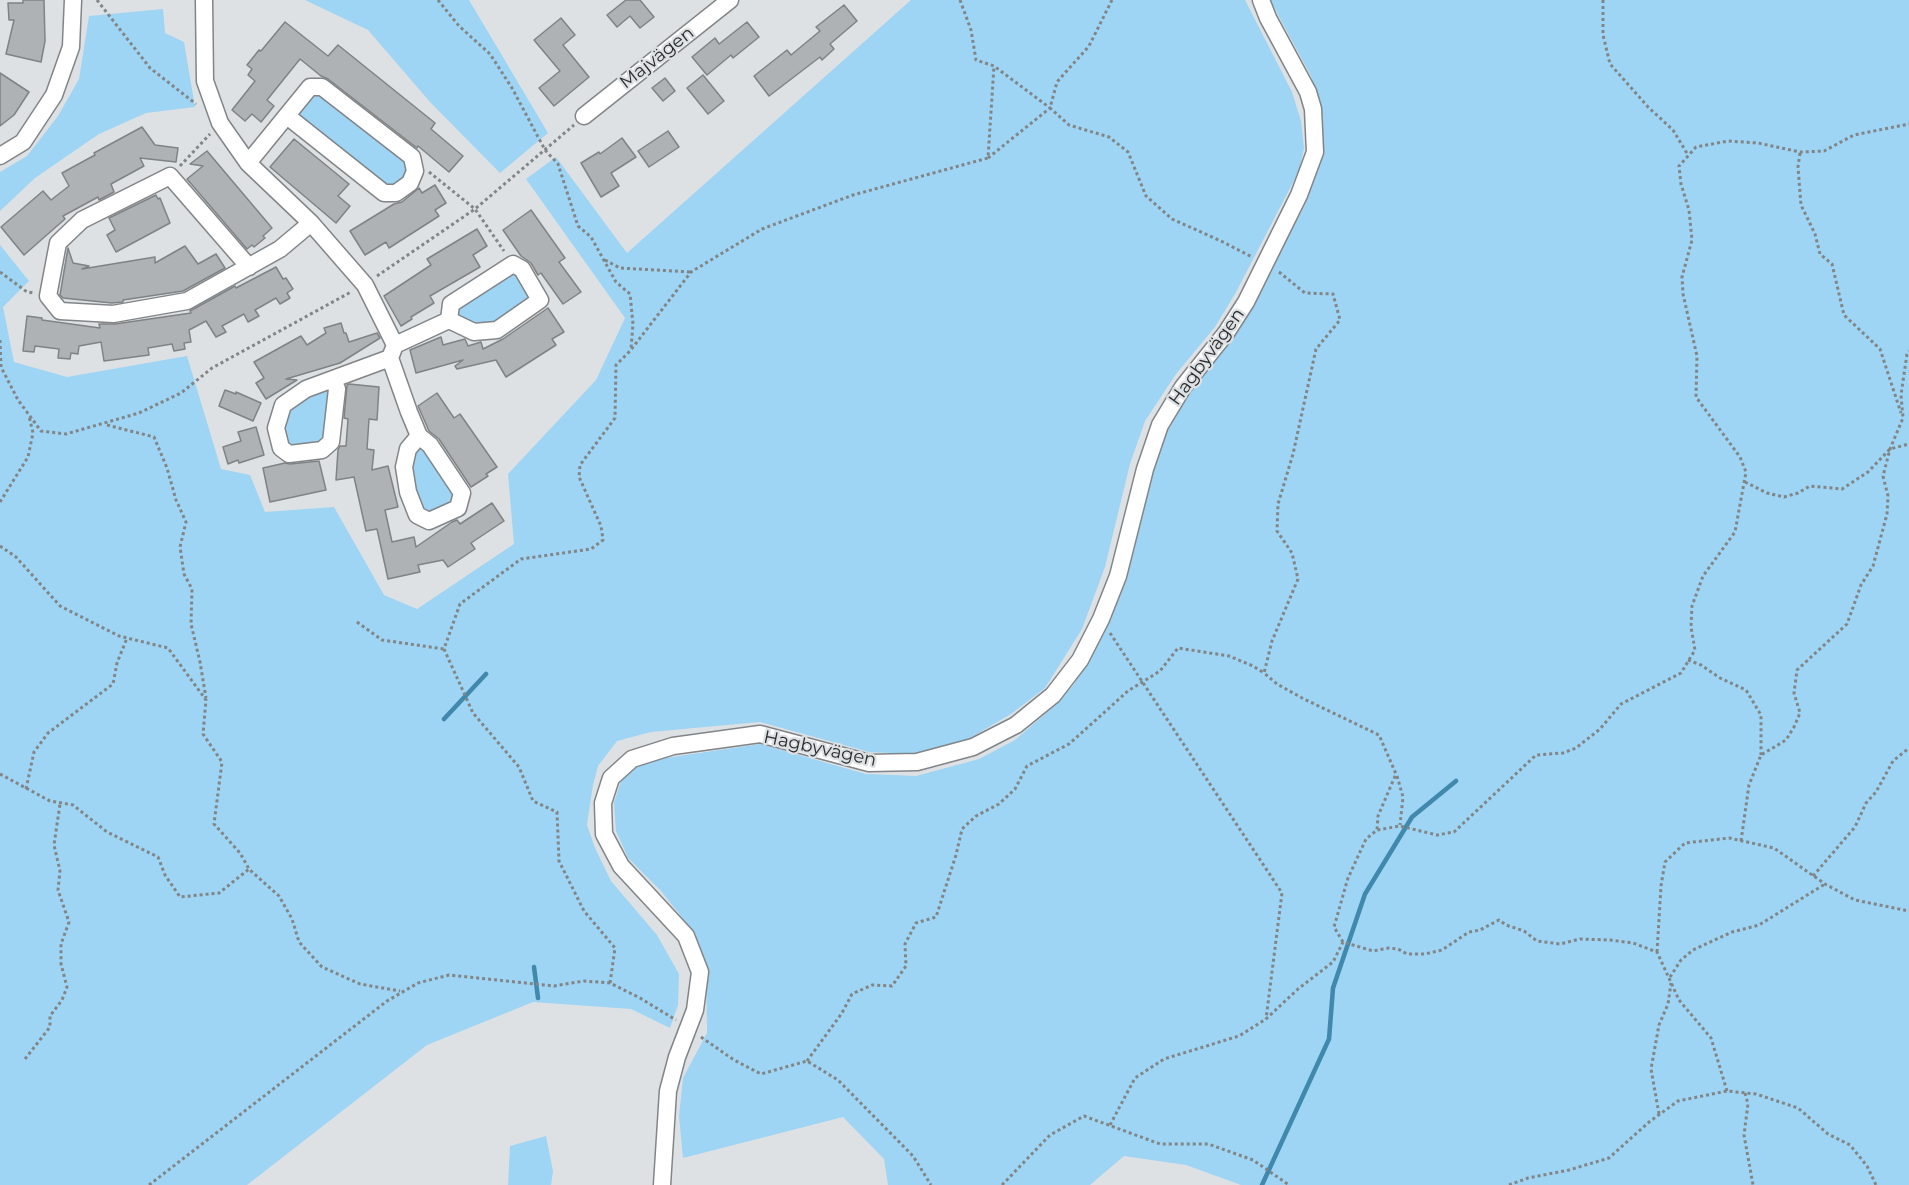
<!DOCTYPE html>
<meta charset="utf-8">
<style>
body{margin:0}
canvas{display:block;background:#dde1e3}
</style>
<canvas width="1909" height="1185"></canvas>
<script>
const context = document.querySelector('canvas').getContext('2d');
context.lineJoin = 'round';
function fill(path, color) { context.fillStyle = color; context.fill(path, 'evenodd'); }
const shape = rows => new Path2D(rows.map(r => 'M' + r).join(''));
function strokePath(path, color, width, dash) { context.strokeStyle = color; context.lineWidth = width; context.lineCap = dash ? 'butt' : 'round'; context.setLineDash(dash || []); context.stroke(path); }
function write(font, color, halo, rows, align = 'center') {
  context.font = font + ' Montserrat,sans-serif'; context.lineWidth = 4.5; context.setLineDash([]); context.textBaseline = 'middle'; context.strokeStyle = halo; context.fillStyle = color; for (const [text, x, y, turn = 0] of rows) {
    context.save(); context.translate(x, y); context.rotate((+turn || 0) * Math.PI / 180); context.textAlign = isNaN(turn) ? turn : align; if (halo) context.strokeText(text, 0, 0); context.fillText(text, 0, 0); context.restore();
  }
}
fill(shape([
 [305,0,469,0,548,133,500,173,430,102,368,30],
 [911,0,1245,0,1292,92,1301,121,1304,148,1299,171,1235,294,1215,327,1176,374,1145,421,1130,464,1105,567,1082,629,1045,688,1011,714,968,739,913,754,869,752,760,722,651,732,617,741,598,766,593,785,587,825,595,848,611,881,657,935,679,974,678,1005,670,1028,631,1009,533,1002,427,1045,247,1185,0,1185,0,245,29,281,3,307,14,362,67,377,187,356,221,469,250,475,265,512,334,507,384,595,417,609,514,544,508,474,596,380,625,318,526,179,556,157,627,253],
 [1270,0,1909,0,1909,1185,1241,1185,1186,1165,1124,1156,1090,1185,888,1185,884,1159,843,1117,683,1158,679,1116,683,1078,707,1033,706,964,688,925,661,891,628,858,616,831,614,803,621,781,637,767,659,759,760,744,866,774,916,776,979,759,1015,740,1058,703,1074,684,1111,620,1163,437,1193,384,1230,342,1252,306,1305,205,1323,155,1322,110,1311,76],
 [163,9,165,33,184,42,195,107,146,113,99,134,35,178,0,211,0,172,27,156,58,116,79,79,89,16],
 [322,87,415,171,396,193,287,116],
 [513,264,540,300,497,330,449,320,451,304],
 [333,380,331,442,281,448,283,405],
 [419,436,462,493,458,508,417,515,408,449],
 [546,1136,553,1171,551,1185,508,1185,510,1146]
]), '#9ed4f4');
strokePath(shape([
 [444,719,486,674],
 [534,967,538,998],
 [1262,1185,1329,1039,1333,988,1365,894,1412,817,1456,781]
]), '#4088ac', 4.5);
const building = shape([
 [23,0,44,0,45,41,41,62,6,54,14,20,9,20,8,3,23,3,23,0],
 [626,0,640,0,654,17,640,28,630,16,617,27,607,15,626,0],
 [844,5,857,21,830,44,834,49,822,60,820,57,769,96,754,76,787,50,791,55,820,31,816,27,844,5],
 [561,18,575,35,563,45,589,77,554,106,539,88,560,71,534,40,561,18],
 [285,22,328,56,338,45,435,123,431,129,463,156,449,172,418,146,417,148,328,79,321,76,300,59,267,100,274,106,261,122,252,114,245,121,232,110,255,81,248,75,252,69,247,65,259,50,261,51,285,22],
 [747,22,759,37,733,58,731,55,707,75,692,57,715,38,719,44,747,22],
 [0,73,29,92,14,115,0,126,0,73],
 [703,75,724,101,708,114,687,88,703,75],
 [665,78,675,91,663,101,652,88,665,78],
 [142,127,155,145,178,148,176,162,140,158,144,166,111,184,114,192,99,200,98,197,63,216,65,219,24,255,1,227,43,191,51,200,69,186,62,173,95,155,94,153,142,127],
 [668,131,679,147,649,167,638,151,668,131],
 [622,138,636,157,611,173,619,186,601,197,581,163,599,152,600,154,622,138],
 [294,139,349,184,338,196,350,206,336,223,270,167,294,139],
 [207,151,272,228,263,236,265,238,254,247,252,245,247,249,187,179,203,166,190,164,207,151],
 [435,185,446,203,435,210,439,216,389,248,386,242,365,255,350,231,394,204,402,202,419,188,422,193,435,185],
 [156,195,158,199,160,198,170,223,116,252,107,235,115,230,109,218,156,195],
 [531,210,565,258,559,262,581,292,563,304,541,273,538,275,531,263,521,256,503,230,531,210],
 [477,229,487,246,473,255,480,267,430,296,434,303,411,317,412,319,401,326,384,296,431,265,427,259,477,229],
 [185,246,198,264,216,254,225,268,183,291,123,300,123,302,112,303,63,298,60,295,68,248,73,263,89,266,82,269,155,257,155,263,185,246],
 [276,267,283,279,286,278,293,289,287,293,290,298,280,304,276,298,255,310,259,316,248,322,244,314,222,326,226,332,216,337,206,321,189,330,191,342,184,343,185,349,174,351,172,344,148,348,149,355,104,361,101,342,79,346,78,354,71,353,70,359,58,358,59,349,35,346,34,352,23,351,27,316,42,318,42,320,100,328,99,324,115,324,191,313,190,311,235,286,236,288,276,267],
 [548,308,564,332,552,339,556,345,506,377,496,360,457,369,455,366,463,360,416,373,410,350,441,337,443,345,465,339,468,346,481,342,483,349,503,339,548,308],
 [341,323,344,333,346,333,349,342,377,333,380,338,340,363,286,379,297,380,266,399,256,383,264,378,254,362,301,336,307,345,326,333,324,328,341,323],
 [349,384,379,387,377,420,369,419,367,449,374,450,372,470,388,466,398,507,385,510,392,542,414,537,416,547,452,522,457,520,460,524,492,503,504,521,471,543,475,549,448,567,443,560,418,565,420,572,388,579,377,529,366,531,354,477,336,480,338,450,340,446,346,446,348,419,344,418,347,385,349,384],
 [225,390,236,394,236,392,261,403,253,421,219,406,225,390],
 [437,393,454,418,460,414,497,467,486,474,488,476,471,487,439,439,429,431,419,408,418,406,437,393],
 [256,427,264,455,239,463,238,460,228,464,223,447,241,441,238,432,256,427],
 [319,461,326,490,270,502,263,468,285,463,290,464,319,461]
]);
fill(building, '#afb2b5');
strokePath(building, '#7f8385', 1.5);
const minor = shape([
 [204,0,205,81,220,123,248,163,311,223,365,285,395,345,390,358,409,412,419,436,408,449,404,467,408,492,417,515,429,521,458,508,462,493,430,445,419,436],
 [584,116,730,0],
 [0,156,23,142,54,95,71,47,73,0],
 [248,163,310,87,322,87,412,157,415,171,410,183,396,193,384,193,287,116],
 [249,267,170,176,82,220,58,243,48,296,60,311,113,314,187,301,280,249,311,223],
 [395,345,449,320,474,332,497,330,540,300,522,269,513,264,451,304,449,320],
 [333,380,337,389,331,442,322,450,289,454,281,448,276,428,283,405,306,389,390,358],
 [662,1185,668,1091,677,1057,695,1010,700,972,686,936,621,866,604,834,603,803,611,778,632,759,673,746,760,734,869,763,917,762,973,747,1016,725,1053,695,1080,660,1101,619,1118,576,1145,469,1160,425,1183,387,1226,333,1246,302,1299,195,1315,152,1313,109,1308,92,1268,18,1261,0]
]);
strokePath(minor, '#828588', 19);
strokePath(shape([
 [97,0,150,68,196,104],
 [438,0,459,26,490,54,512,88,545,150,558,164,578,226,591,237,616,282,630,294,633,324,631,349],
 [1112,0,1089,46,1057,82,1050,108,1069,125,1109,137,1128,152,1146,196,1172,219,1221,241,1252,257],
 [1603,0,1603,35,1610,64,1648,107,1673,130,1688,155],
 [1800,153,1798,167,1801,205,1815,234,1820,254,1832,264,1844,315,1880,349,1901,413],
 [988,158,1050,108,994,66],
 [180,166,210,134],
 [429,172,475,209,504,251],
 [605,260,620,268,691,272],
 [0,272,27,292,34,293],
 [1279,272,1305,293,1333,294,1340,320,1316,349,1293,454,1278,504,1277,531,1292,553,1298,579,1272,641,1264,673,1277,684,1304,699,1379,735,1396,774,1378,816,1377,830],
 [377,276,475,209,574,125],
 [0,340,1,367,18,400,41,431,66,434,139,413,181,393,212,368,351,292],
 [107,425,154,437,167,468,176,500,186,522,180,547,184,574,192,589,191,624,200,662,206,698],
 [1745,482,1767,493,1784,497,1798,493,1810,486,1842,489,1868,472,1890,449,1909,444],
 [0,502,28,457,33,433,29,416],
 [0,546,16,557,60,606,119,636,168,648,206,700,203,734,222,762,214,824,240,853,249,869,279,896,292,919,299,942,322,967,360,984,400,991],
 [357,622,382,640,444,649],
 [1110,633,1282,893,1266,1019],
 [1688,660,1701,665,1720,678,1746,690,1761,715,1761,755],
 [0,774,50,801,73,805,107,832,158,857,165,875,180,897,219,893,249,869],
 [1397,776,1403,797,1400,825],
 [26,789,34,752,48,733,113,684,117,663,127,638],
 [1741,841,1749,785,1761,755,1786,740,1794,727,1800,713,1794,693,1797,670,1847,624,1861,585,1873,566,1887,514,1888,496,1883,476,1890,449,1903,418,1901,395,1907,354,1909,351],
 [1813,876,1855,827,1866,803,1876,792,1893,761,1909,748],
 [1657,952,1661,886,1665,862,1685,843,1729,838,1774,848,1825,884,1855,900,1909,911],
 [1670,977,1681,960,1693,950,1732,932,1759,925,1825,884],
 [610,983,615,948,584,911,559,861,557,812,533,801,519,767,473,713,444,649,460,604,521,559,591,549,603,540,601,526,579,477,580,465,615,418,616,365,630,351,691,272,762,229,853,195,988,158,994,66,976,60,971,30,960,0],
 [701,1037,734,1060,761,1074,807,1061,838,1080,913,1156,931,1185],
 [25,1059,50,1027,50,1016,62,1000,67,987,61,964,61,944,69,922,58,890,60,871,54,845,60,804],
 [807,1061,842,1013,852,994,872,985,892,986,906,966,905,944,916,923,936,917,956,855,962,829,976,816,999,804,1015,789,1027,766,1069,744,1128,691,1160,671,1178,648,1229,656,1253,666,1264,673],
 [1727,1091,1711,1038,1679,1000,1657,952,1633,943,1610,940,1580,939,1560,944,1537,941,1524,931,1506,925,1499,920,1480,930,1469,932,1442,950,1425,954,1407,954,1398,949,1389,948,1373,951,1343,942,1334,927,1348,878,1366,839,1377,830,1400,826,1437,835,1454,832,1536,755,1563,753,1576,748,1600,729,1621,704,1681,673,1695,650,1691,627,1692,606,1703,576,1735,532,1746,472,1740,457,1696,397,1697,356,1683,294,1682,277,1692,240,1689,210,1681,184,1679,166,1696,147,1728,141,1758,143,1800,152,1824,151,1854,135,1909,124],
 [1745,1093,1748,1104,1744,1135,1753,1185],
 [1659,1114,1651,1069,1659,1025,1668,1004,1671,983],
 [1110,1125,1135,1078,1164,1059,1239,1036,1266,1019,1298,989,1333,962,1343,942],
 [149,1185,387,1001,418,983,449,975,554,986,584,981,610,983,640,998,676,1020],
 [1002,1185,1050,1135,1084,1116,1160,1144,1208,1144,1253,1160,1289,1185],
 [1509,1185,1528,1178,1569,1170,1609,1158,1649,1122,1678,1101,1727,1091,1756,1094,1798,1108,1828,1134,1850,1145,1867,1166,1876,1185]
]), '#828586', 3, [3, 3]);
strokePath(minor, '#fff', 16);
write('18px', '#2a2c2c', '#dde1e3', [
 ["Majvägen",657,58,-38],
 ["Hagbyvägen",1207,357,-54],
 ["Hagbyvägen",820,749,12]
]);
</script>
